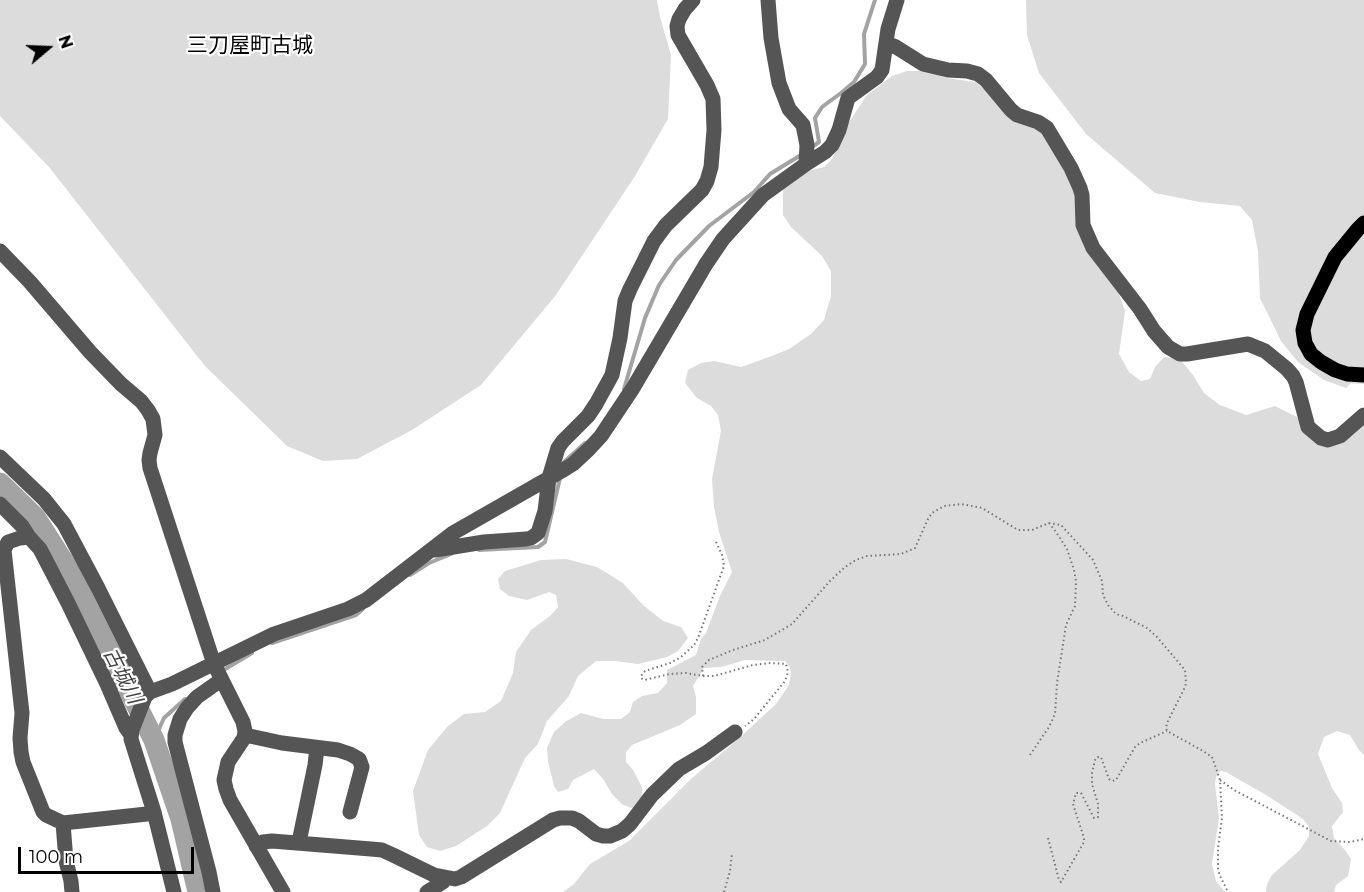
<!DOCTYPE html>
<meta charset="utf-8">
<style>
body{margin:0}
#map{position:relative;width:1364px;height:892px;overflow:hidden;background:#fff;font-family:Montserrat,sans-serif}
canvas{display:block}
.north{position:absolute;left:18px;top:18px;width:60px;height:60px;-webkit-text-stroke:4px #fff;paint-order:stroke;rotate:71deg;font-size:16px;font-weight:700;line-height:24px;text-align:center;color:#000}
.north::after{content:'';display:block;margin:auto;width:21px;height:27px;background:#000;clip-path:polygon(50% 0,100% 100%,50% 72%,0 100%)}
.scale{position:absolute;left:18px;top:847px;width:176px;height:27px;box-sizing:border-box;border:3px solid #000;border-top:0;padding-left:8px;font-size:18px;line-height:21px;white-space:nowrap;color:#000;-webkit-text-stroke:4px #fff;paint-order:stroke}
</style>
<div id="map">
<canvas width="1364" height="892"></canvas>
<div class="north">N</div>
<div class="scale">100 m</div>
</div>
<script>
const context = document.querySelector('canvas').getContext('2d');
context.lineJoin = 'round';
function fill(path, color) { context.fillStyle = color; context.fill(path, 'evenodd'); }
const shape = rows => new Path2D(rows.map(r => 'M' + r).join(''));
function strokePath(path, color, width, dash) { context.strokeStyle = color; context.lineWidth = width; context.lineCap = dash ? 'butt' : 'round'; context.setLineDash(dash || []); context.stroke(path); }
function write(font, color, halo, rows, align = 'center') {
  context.font = font + ' Montserrat,"Noto Sans JP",sans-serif'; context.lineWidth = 4.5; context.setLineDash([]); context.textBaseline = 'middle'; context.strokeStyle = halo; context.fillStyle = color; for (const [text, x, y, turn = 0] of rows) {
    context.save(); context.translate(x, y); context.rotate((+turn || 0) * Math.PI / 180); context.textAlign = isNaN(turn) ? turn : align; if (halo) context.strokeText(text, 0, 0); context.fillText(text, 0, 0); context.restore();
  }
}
fill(shape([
 [0,0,657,0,660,17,671,55,668,119,635,176,556,295,481,385,412,430,357,459,323,461,287,446,205,366,49,167,0,116],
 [1026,0,1364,0,1364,371,1346,388,1324,380,1298,362,1281,341,1260,298,1258,251,1252,220,1240,206,1200,202,1155,193,1086,134,1039,73,1027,35],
 [907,71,926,71,946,78,975,82,1044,133,1064,165,1116,286,1125,311,1119,354,1129,372,1141,381,1150,379,1155,367,1164,357,1179,358,1193,375,1204,393,1220,405,1246,415,1275,406,1297,417,1306,431,1314,438,1364,421,1364,755,1359,750,1350,735,1337,731,1324,737,1318,754,1332,788,1342,803,1343,812,1332,826,1334,838,1345,850,1351,859,1348,876,1336,885,1334,892,1266,892,1267,884,1272,875,1300,850,1309,836,1309,827,1303,819,1266,795,1226,772,1220,771,1216,777,1215,784,1219,818,1212,864,1216,881,1225,892,563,892,574,884,590,864,629,841,691,779,738,739,776,704,789,685,791,672,789,666,785,661,745,660,721,667,704,668,693,686,696,697,696,714,680,725,632,745,626,752,626,762,633,770,642,787,643,802,636,807,631,808,622,804,612,794,603,779,594,769,573,780,568,789,558,792,554,786,548,761,547,748,554,732,565,722,581,713,603,719,621,719,630,712,633,702,642,696,658,693,667,683,667,670,696,655,701,639,706,633,720,596,732,572,719,532,714,507,712,479,721,431,718,415,711,406,697,398,685,383,688,370,701,363,714,361,741,367,769,357,789,349,811,334,824,320,831,296,831,271,822,256,791,227,783,215,783,189,803,172,824,167,832,159,848,124,866,96,892,76],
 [566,559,597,567,623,583,643,605,663,621,681,627,688,638,678,651,667,657,638,664,615,661,596,661,578,676,569,696,547,721,538,744,525,758,500,813,487,826,456,846,440,851,427,847,419,835,413,791,428,750,447,727,464,714,485,712,501,701,513,673,516,652,531,630,550,616,558,607,556,595,549,592,527,600,509,596,500,589,498,579,505,571,541,560]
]), '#dcdcdc');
strokePath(shape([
 [812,147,819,142,815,118,822,107,841,93,854,82,865,64,864,34,875,0],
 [624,389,645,318,659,285,676,260,709,226,754,192,770,174,801,155],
 [564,462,585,443],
 [479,550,538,547,545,542,560,478],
 [410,575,429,563,451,554],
 [272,643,356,615,363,609],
 [222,671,252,653],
 [154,740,164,718,185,699]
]), '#a3a3a3', 4);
strokePath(shape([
 [0,483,35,517,70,572,154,740,181,819,198,892]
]), '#a3a3a3', 21);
const major = shape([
 [1364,223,1358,229,1335,257,1307,314,1303,330,1305,343,1311,354,1321,362,1335,370,1347,374,1364,375]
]);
strokePath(major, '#dbdbdb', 18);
strokePath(shape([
 [716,542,722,555,724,566,698,638,694,645,681,657,670,663,645,671,641,676,641,678,644,680,670,674,686,673,703,676,714,676,753,665,771,663,786,664,788,672,785,681,754,719,745,726],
 [703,676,702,667,709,660,733,650,765,640,792,624,830,581,845,567,856,560,867,556,901,554,915,548,928,519,932,513,944,506,961,504,982,508,1018,530,1032,530,1049,523,1061,525,1093,560,1102,581,1103,595,1108,605,1116,614,1123,616,1147,628,1157,637,1185,670,1186,683,1185,687,1167,723,1166,728,1167,731,1203,751,1212,757,1217,771,1220,780,1222,818,1218,848,1218,869,1220,876,1228,892],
 [1030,755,1049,727,1055,714,1057,683,1066,625,1075,606,1076,581,1074,570,1067,549,1056,532,1049,523],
 [1220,780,1234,790,1331,841,1350,842,1364,839],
 [1048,838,1059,880,1061,882,1084,842,1084,838,1073,804,1076,793,1081,793,1094,818,1098,817,1098,804,1092,784,1092,773,1095,760,1097,757,1101,757,1109,779,1112,781,1116,780,1135,747,1140,743,1167,731],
 [724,892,730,871,732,853]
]), '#777', 2, [1.5, 3]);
strokePath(shape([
 [768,0,771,38,779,83,789,109,803,125,807,145,806,164],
 [886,43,896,47,923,64,948,70,967,71,978,74,986,80,1011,110,1017,115,1038,122,1047,128,1071,168,1080,188,1082,195,1083,225,1093,248,1140,309,1154,331,1168,347,1180,354,1187,354,1248,344,1265,351,1287,369,1293,376,1296,382,1308,427,1321,438,1328,440,1340,436,1364,415],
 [0,251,30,282,90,352,121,384,141,401,148,410,153,419,155,435,150,453,149,460,150,468,214,664,243,722,245,731,244,738,228,762,224,780,226,789,230,800,283,892],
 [0,457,44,499,64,524,98,588,150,692],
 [0,504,22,526,29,537],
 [435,550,484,542,526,539,531,538,538,533,545,511,549,478,558,448,563,441,588,416,596,404,612,375,620,338,625,301,630,289,654,241,666,225,702,190,707,181,711,167,714,130,713,99,707,85,678,35,677,26,679,19,685,9,693,0],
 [131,735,126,728,107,684,68,603,40,549,29,537,20,538,8,542,4,550,22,713,20,738,21,752,23,762,43,812,46,815,63,823,147,814,154,812],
 [245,735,282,743,338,750,350,754,359,759,362,767,350,812],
 [63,823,66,861,71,881,72,892],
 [299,842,315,765,317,748],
 [256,846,263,842,272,841,371,849,382,850,393,855,434,875,455,879,461,877,553,820,560,818,572,818,579,821,596,834,603,836,610,836,622,831,630,824,652,795,679,769,706,753,735,732],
 [174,892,154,812,131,739,132,730,145,697,150,692,172,684,274,634,348,609,366,600,453,533,565,469,573,464,589,449,601,436,633,388,706,264,723,239,763,195,806,164,825,152,832,145,839,130,848,98,877,77,882,70,888,29,897,0],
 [213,892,209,872,175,742,175,735,180,719,187,708,197,697,221,680],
 [427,892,443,882,445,878]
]), '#555', 15);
strokePath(major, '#000', 15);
write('italic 20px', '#444', '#fff', [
 ["古城川",122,676,63]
]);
write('21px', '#000', '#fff', [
 ["三刀屋町古城",250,46]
]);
</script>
